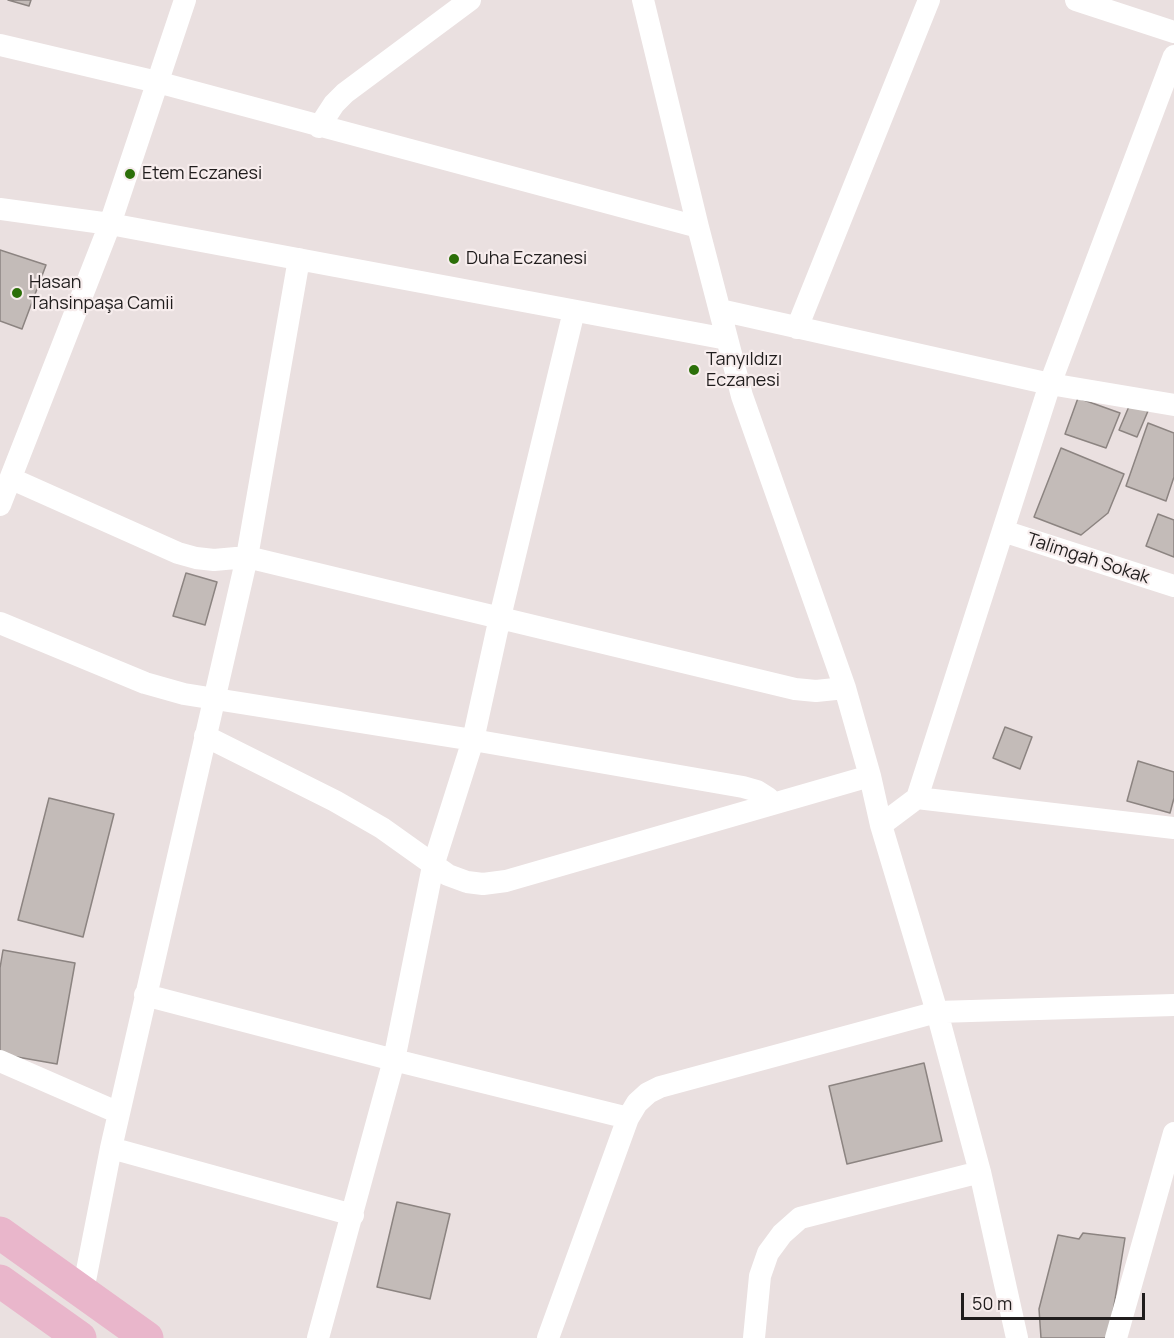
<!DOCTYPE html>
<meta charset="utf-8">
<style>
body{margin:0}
#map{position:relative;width:1174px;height:1338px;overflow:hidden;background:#eae0e0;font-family:Manrope,sans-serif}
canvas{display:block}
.scale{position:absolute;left:961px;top:1293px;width:184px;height:27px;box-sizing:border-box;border:3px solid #201d1d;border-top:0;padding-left:8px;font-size:18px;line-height:21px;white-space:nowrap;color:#201d1d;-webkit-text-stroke:4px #f7eded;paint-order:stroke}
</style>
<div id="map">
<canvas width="1174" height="1338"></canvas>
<div class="scale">50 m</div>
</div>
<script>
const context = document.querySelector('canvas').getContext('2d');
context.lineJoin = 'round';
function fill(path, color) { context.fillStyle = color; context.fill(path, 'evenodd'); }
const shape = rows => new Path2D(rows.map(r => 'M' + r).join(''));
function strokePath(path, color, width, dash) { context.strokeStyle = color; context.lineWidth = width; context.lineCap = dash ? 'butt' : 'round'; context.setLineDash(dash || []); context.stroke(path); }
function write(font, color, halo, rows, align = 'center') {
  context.font = font + ' Manrope,sans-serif'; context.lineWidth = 4.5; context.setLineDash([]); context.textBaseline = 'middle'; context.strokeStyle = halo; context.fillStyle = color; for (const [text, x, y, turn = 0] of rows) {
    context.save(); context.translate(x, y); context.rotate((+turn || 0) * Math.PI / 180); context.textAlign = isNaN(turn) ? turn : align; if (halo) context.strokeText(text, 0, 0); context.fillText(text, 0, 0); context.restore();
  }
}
const building = shape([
 [8,0,31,0,29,6,8,0],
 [0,250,46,265,22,329,0,321,0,250],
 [1078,398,1120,413,1106,448,1065,434,1078,398],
 [1130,404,1148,411,1137,437,1119,430,1130,404],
 [1148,423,1174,433,1174,477,1166,501,1126,486,1148,423],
 [1061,448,1124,474,1108,513,1081,535,1034,517,1061,448],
 [1158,514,1174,520,1174,557,1146,546,1158,514],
 [186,573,217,582,205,625,173,616,186,573],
 [1005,727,1032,737,1020,769,993,758,1005,727],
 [1138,761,1174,772,1174,798,1170,813,1127,801,1138,761],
 [49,798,114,814,83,937,18,920,49,798],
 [3,950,75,963,57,1064,0,1054,0,968,3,950],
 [924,1063,942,1141,847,1164,829,1086,924,1063],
 [397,1202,450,1214,430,1299,377,1287,397,1202],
 [1083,1233,1125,1238,1111,1324,1106,1338,1041,1338,1039,1309,1058,1235,1079,1239,1083,1233]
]);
fill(building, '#c3bbb8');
strokePath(building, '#8c8481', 1.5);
strokePath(shape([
 [643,0,698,227,742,396,845,688,870,776,881,825,937,1012,980,1172,1017,1338],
 [1076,0,1174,32],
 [0,45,157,82,698,227],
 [319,127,334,104,345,93,470,0],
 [0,209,110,224,727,339],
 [720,310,1050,384,1174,405],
 [797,328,929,0],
 [12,479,178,553,196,558,214,560,247,557,795,689,816,691,845,688],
 [0,505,110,224,185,0],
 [1003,531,1174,586],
 [0,623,145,683,184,694,473,740,743,787,757,791,768,798,773,803],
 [205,736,335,801,382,828,448,875,467,882,483,884,506,881,870,776],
 [917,798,1174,828],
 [881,825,917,798,1050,384,1174,56],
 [145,995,394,1060,628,1118],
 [0,1061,119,1113],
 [111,1148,353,1215],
 [83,1291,111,1148,247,557,299,259],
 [318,1338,394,1060,433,866,473,740,500,617,574,311],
 [548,1338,628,1118,637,1103,648,1093,660,1087,937,1012,1174,1005],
 [754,1338,760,1276,768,1253,782,1234,800,1218,980,1172],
 [1116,1338,1174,1133]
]), '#fff', 22);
strokePath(shape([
 [0,1233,147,1338],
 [0,1281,80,1338]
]), '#e9b6cb', 33);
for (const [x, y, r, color] of [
 [130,174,6,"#2c6f09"],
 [454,259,6,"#2c6f09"],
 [17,293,6,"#2c6f09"],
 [694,370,6,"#2c6f09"]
]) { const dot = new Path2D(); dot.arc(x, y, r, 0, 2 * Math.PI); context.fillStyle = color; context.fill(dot); strokePath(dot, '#f7eded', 2); }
write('18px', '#201d1d', '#f7eded', [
 ["Etem Eczanesi",142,174],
 ["Duha Eczanesi",466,259],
 ["Hasan",29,283],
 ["Tahsinpaşa Camii",29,304],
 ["Tanyıldızı",706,360],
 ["Eczanesi",706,381]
], 'left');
write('18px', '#201d1d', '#f7eded', [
 ["Talimgah Sokak",1088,559,18]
]);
</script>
